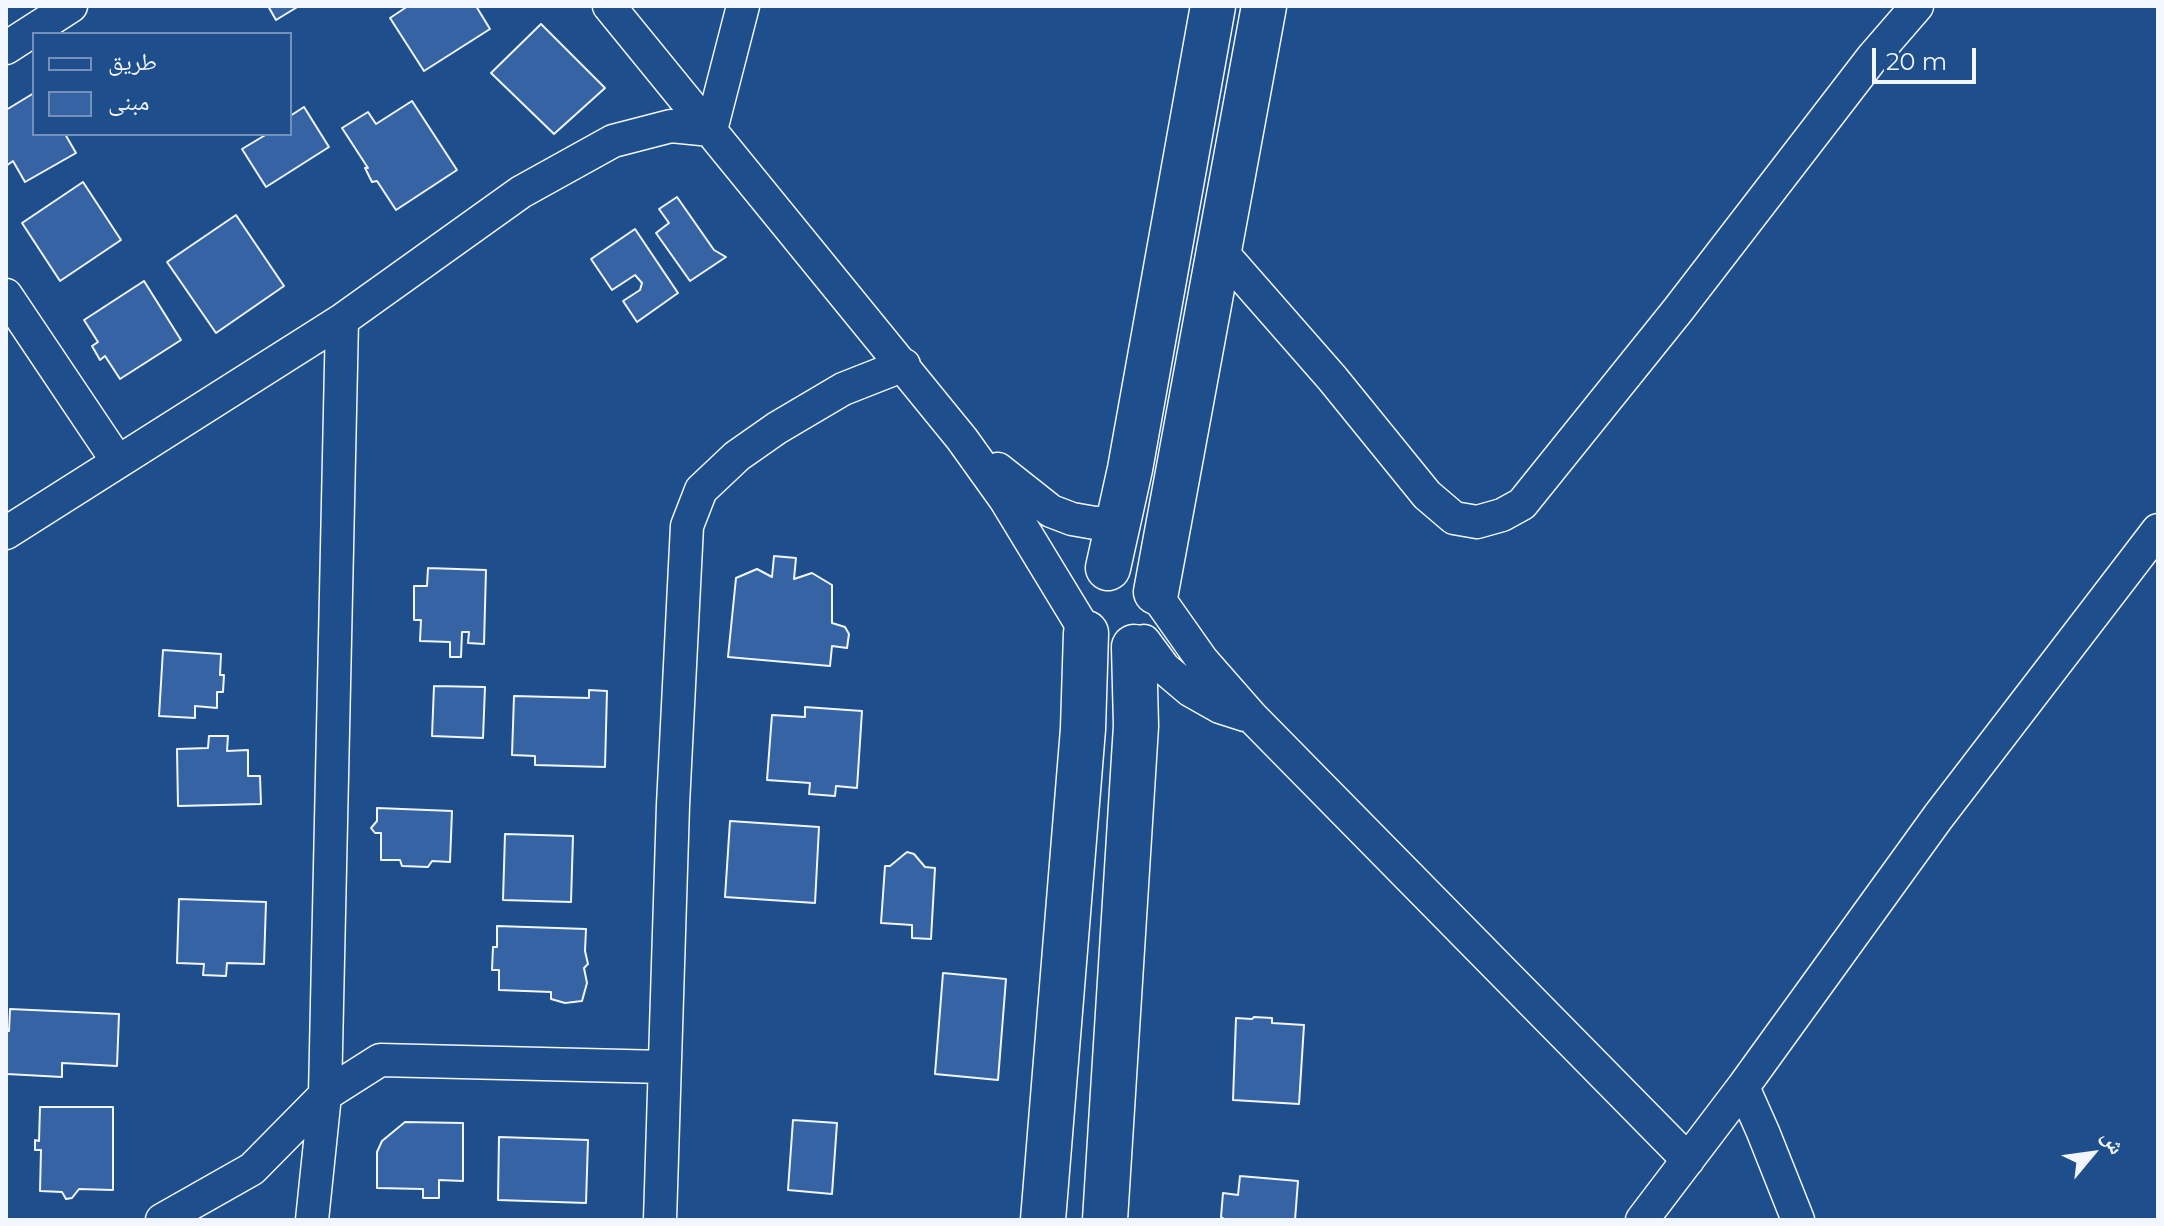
<!DOCTYPE html>
<meta charset="utf-8">
<style>
body{margin:0}
#map{position:relative;width:2164px;height:1226px;overflow:hidden;background:#1f4e8c;font-family:Montserrat,"Noto Naskh Arabic",sans-serif}
canvas{display:block}
.frame{position:absolute;inset:0;border:8px solid #f2f6ff;pointer-events:none}
.legend{position:absolute;left:32px;top:32px;width:260px;height:104px;box-sizing:border-box;background:#1f4e8c;border:2px solid #7391ba;margin:0;padding:10px 14px;list-style:none;font-size:24px;color:#f2f6ff}
.legend li{display:flex;align-items:center;gap:16px;height:40px}
.legend b{width:40px;border:2px solid #7391ba}
.north{position:absolute;left:2052px;top:1114px;width:80px;height:80px;-webkit-text-stroke:6px #1f4e8c;paint-order:stroke;rotate:61deg;font-size:22px;font-weight:700;line-height:32px;text-align:center;color:#f2f6ff}
.north::after{content:'';display:block;margin:auto;width:28px;height:36px;background:#f2f6ff;clip-path:polygon(50% 0,100% 100%,50% 72%,0 100%)}
.scale{position:absolute;left:1872px;top:48px;width:104px;height:36px;box-sizing:border-box;border:4px solid #f2f6ff;border-top:0;padding-left:10px;font-size:24px;line-height:28px;white-space:nowrap;color:#f2f6ff;-webkit-text-stroke:6px #1f4e8c;paint-order:stroke}
</style>
<div id="map">
<canvas width="2164" height="1226"></canvas>
<div class="frame"></div>
<ul class="legend">
<li><b style="height:10px;background:#1f4e8c"></b>طريق</li>
<li><b style="height:22px;background:#3563a3"></b>مبنى</li>
</ul>
<div class="north">ش</div>
<div class="scale">20 m</div>
</div>
<script>
const context = document.querySelector('canvas').getContext('2d');
context.lineJoin = 'round';
function fill(path, color) { context.fillStyle = color; context.fill(path, 'evenodd'); }
const shape = rows => new Path2D(rows.map(r => 'M' + r).join(''));
function strokePath(path, color, width, dash) { context.strokeStyle = color; context.lineWidth = width; context.lineCap = dash ? 'butt' : 'round'; context.setLineDash(dash || []); context.stroke(path); }
const building = shape([
 [268,6,299,6,276,20,268,6],
 [408,6,476,6,490,29,424,71,390,18,408,6],
 [541,24,605,88,554,134,491,73,541,24],
 [34,93,34,134,65,134,76,153,25,182,13,161,6,166,6,110,34,93],
 [412,101,457,170,396,210,377,181,372,182,365,168,368,168,342,128,368,112,376,124,412,101],
 [304,107,329,147,266,187,242,149,267,134,290,134,290,116,304,107],
 [83,182,121,240,60,281,22,223,83,182],
 [677,197,714,250,726,257,690,281,656,233,669,223,659,209,677,197],
 [236,215,284,286,216,333,167,262,236,215],
 [635,229,678,293,637,322,623,301,640,290,642,283,635,275,612,290,591,259,635,229],
 [144,281,181,340,120,379,105,356,100,360,92,346,98,342,84,320,144,281],
 [774,556,796,558,794,579,812,573,832,585,832,623,845,627,849,634,847,648,832,646,830,666,728,657,736,578,757,569,772,577,774,556],
 [428,568,486,570,484,644,468,643,469,632,462,632,461,657,450,657,450,642,420,641,421,620,414,620,414,586,427,586,428,568],
 [163,650,221,654,220,675,224,675,223,692,217,692,217,708,195,706,195,718,159,716,163,650],
 [434,686,485,687,483,738,432,736,434,686],
 [589,690,607,691,605,767,535,765,535,756,512,755,514,696,589,698,589,690],
 [805,707,862,711,857,788,836,786,835,796,809,794,810,783,767,780,772,715,805,717,805,707],
 [209,736,228,736,227,751,248,750,248,776,260,776,261,804,178,806,177,749,208,748,209,736],
 [377,808,452,811,450,862,432,861,428,867,402,866,400,860,381,860,381,833,375,833,371,828,377,821,377,808],
 [730,821,819,827,815,903,725,897,730,821],
 [505,834,573,836,571,902,503,900,505,834],
 [907,852,914,854,925,867,935,868,931,939,912,938,912,925,881,923,885,866,890,866,907,852],
 [179,899,266,902,264,964,227,963,226,976,203,975,204,964,177,963,179,899],
 [497,926,586,929,585,951,588,964,584,968,587,983,582,1001,565,1003,551,999,551,992,499,990,499,970,492,970,493,947,497,947,497,926],
 [943,973,1006,979,998,1080,935,1074,943,973],
 [10,1009,119,1014,117,1066,62,1063,62,1077,7,1074,6,1031,9,1031,10,1009],
 [1254,1017,1272,1018,1272,1023,1304,1025,1299,1104,1233,1100,1236,1018,1252,1019,1254,1017],
 [40,1107,113,1107,113,1190,79,1189,72,1198,66,1199,62,1192,40,1191,41,1150,35,1150,35,1140,39,1141,40,1107],
 [793,1120,837,1123,832,1194,788,1190,793,1120],
 [405,1122,463,1123,463,1181,439,1180,439,1198,423,1198,423,1189,377,1188,377,1152,382,1141,405,1122],
 [499,1137,588,1140,586,1203,498,1200,499,1137],
 [1240,1176,1298,1181,1295,1220,1226,1220,1221,1217,1223,1193,1238,1195,1240,1176]
]);
fill(building, '#3563a3');
strokePath(building, '#f2f6ff', 2);
const street = shape([
 [609,6,962,439,1005,499,1081,624],
 [6,48,71,6],
 [1218,248,1332,378,1427,495,1454,518,1477,522,1502,515,1522,504,1678,310,1872,58,1917,6],
 [6,295,118,462],
 [998,469,1051,511,1072,519,1095,523,1118,522],
 [6,533,342,320,521,192,613,141,671,126,711,130,743,6],
 [1159,599,1202,660,1252,717,1688,1160],
 [1144,641,1164,668,1190,690,1220,707,1245,715],
 [1743,1087,1763,1132,1798,1220],
 [162,1220,252,1169,325,1095,380,1060,664,1067],
 [312,1220,325,1095,342,320],
 [660,1220,673,805,687,526,701,490,737,456,777,428,843,389,904,365],
 [1642,1220,1743,1087,1938,817,2158,530]
]);
const primary = shape([
 [1108,568,1130,469,1213,6],
 [1156,592,1264,6],
 [1043,1220,1083,729,1086,633],
 [1105,1220,1136,726,1134,647]
]);
strokePath(street, '#f2f6ff', 35);
strokePath(primary, '#f2f6ff', 47);
strokePath(street, '#1f4e8c', 32);
strokePath(primary, '#1f4e8c', 44);
</script>
